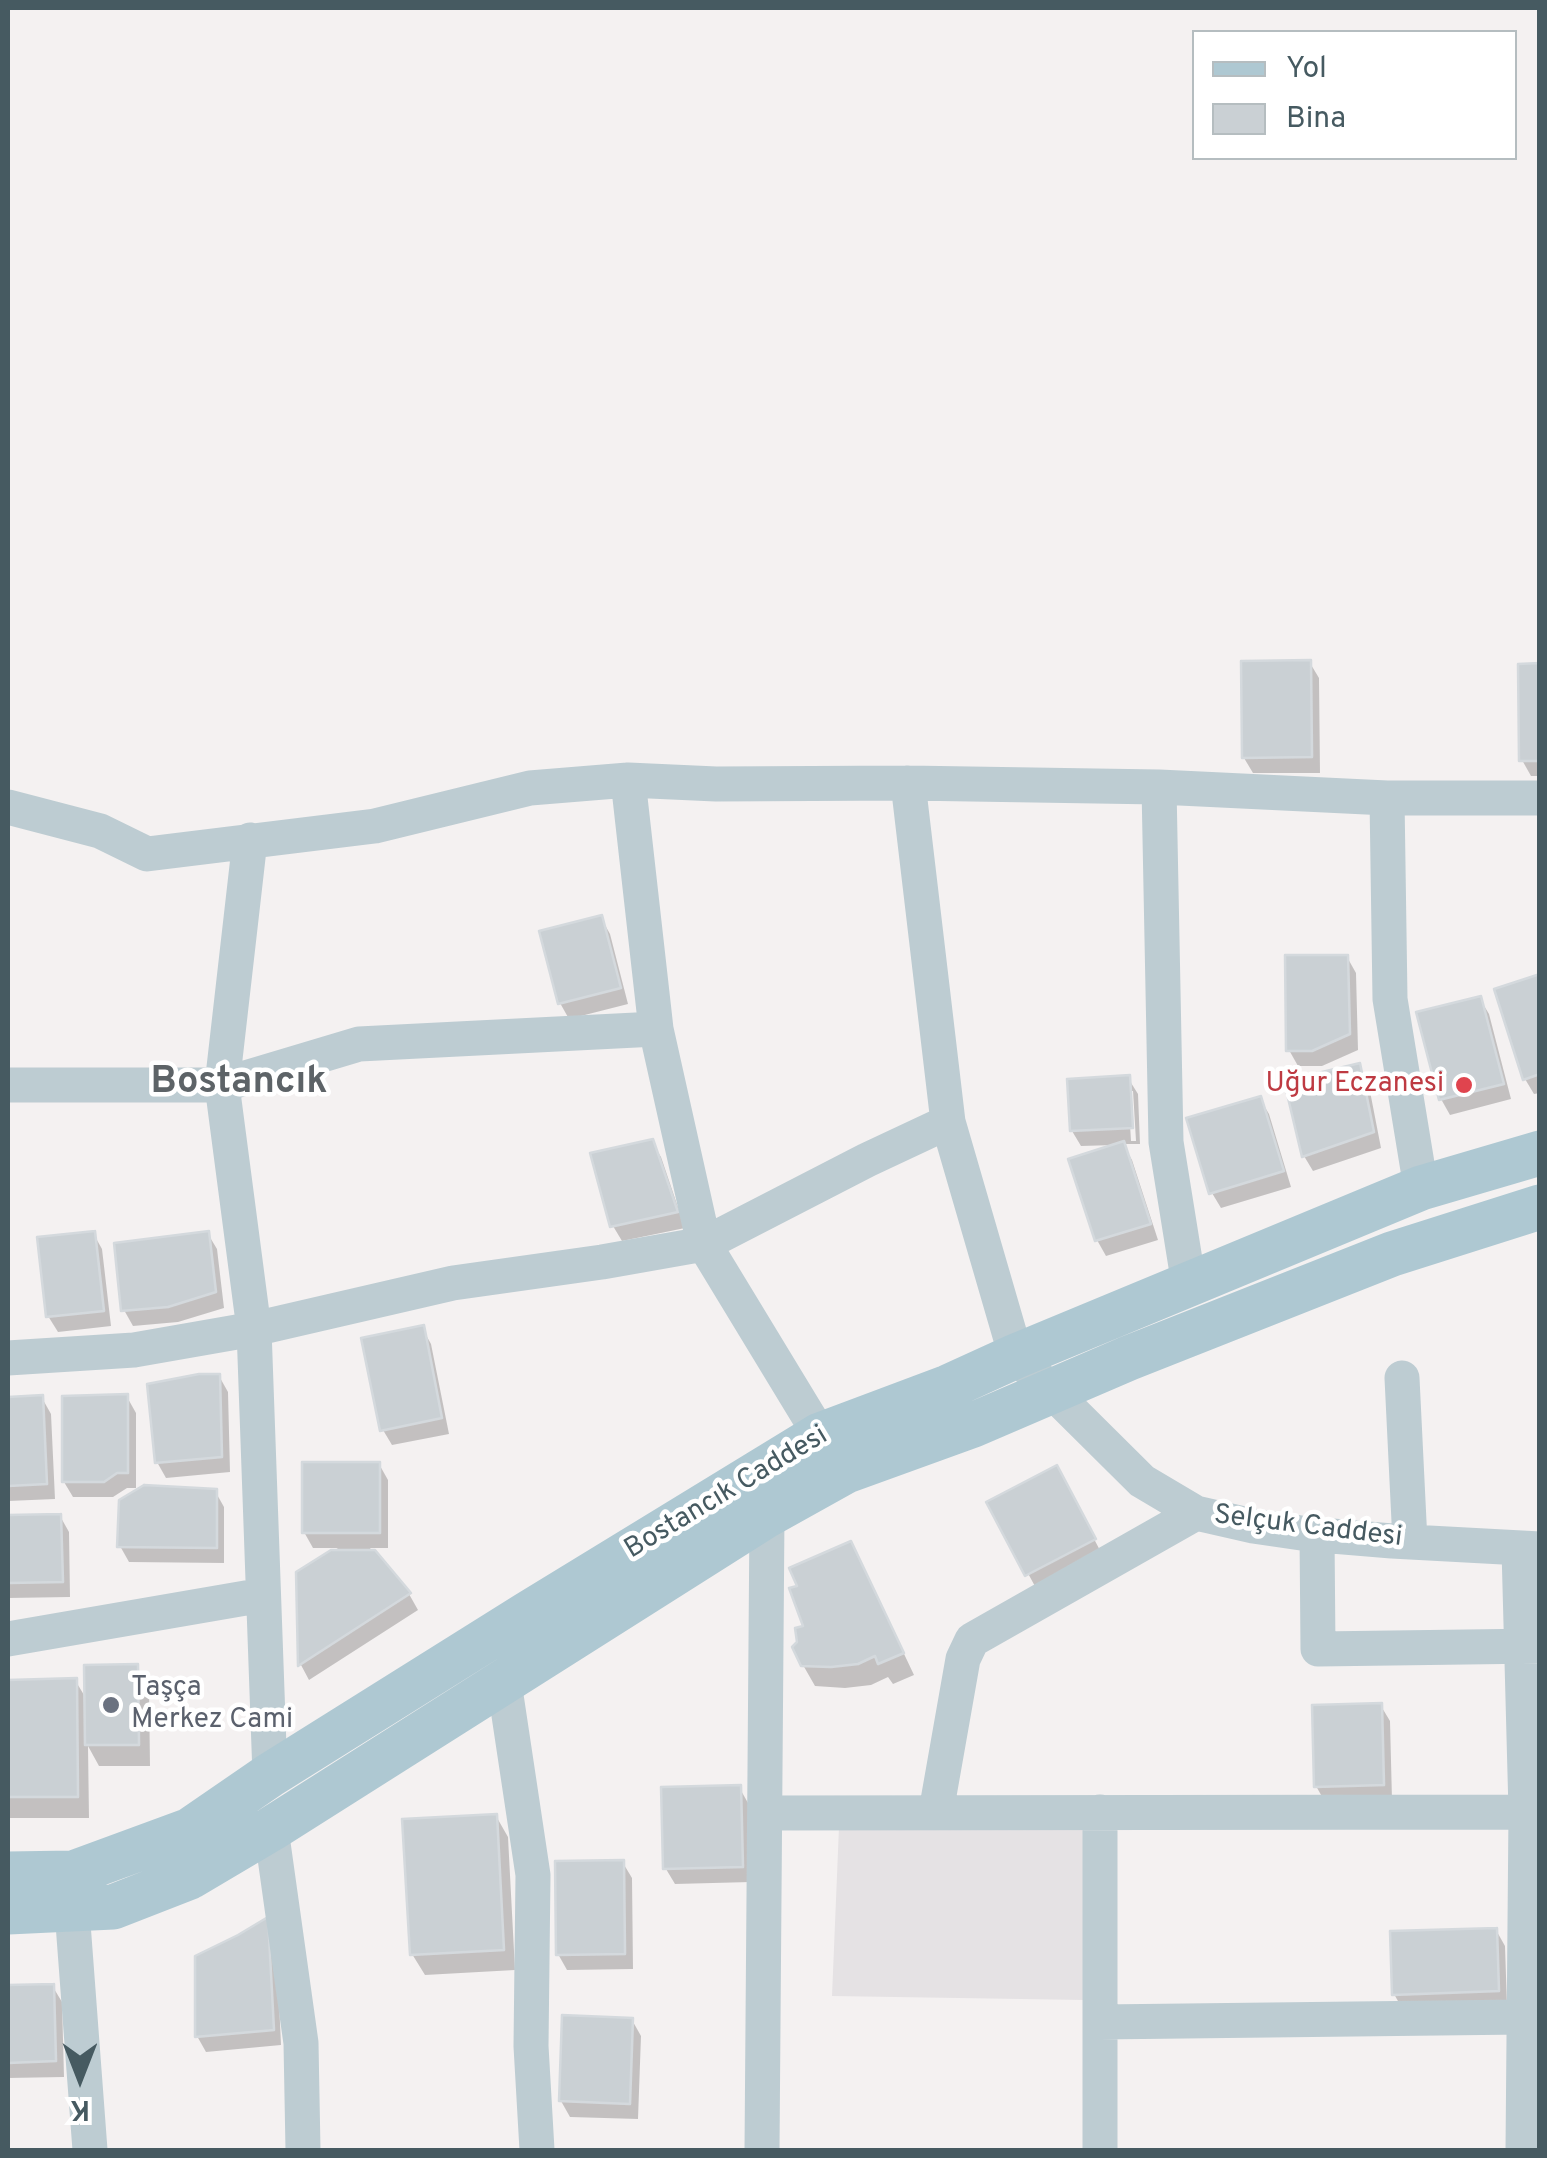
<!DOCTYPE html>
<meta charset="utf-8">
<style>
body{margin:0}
#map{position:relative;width:1547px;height:2158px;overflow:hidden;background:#f4f1f1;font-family:Overpass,sans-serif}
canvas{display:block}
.frame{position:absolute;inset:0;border:10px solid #465a61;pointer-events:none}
.legend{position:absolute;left:1192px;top:30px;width:325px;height:130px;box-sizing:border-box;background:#fff;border:2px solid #b5bdc0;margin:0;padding:12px 18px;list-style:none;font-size:30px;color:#465a61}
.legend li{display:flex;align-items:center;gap:20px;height:50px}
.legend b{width:50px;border:2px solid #b5bdc0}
.north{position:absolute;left:30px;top:2028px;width:100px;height:100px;-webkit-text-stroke:8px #fff;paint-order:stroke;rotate:180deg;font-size:28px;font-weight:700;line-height:40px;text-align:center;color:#465a61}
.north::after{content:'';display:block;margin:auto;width:35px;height:45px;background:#465a61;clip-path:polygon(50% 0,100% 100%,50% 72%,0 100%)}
</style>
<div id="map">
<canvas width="1547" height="2158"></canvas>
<div class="frame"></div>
<ul class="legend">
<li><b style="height:12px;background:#aec8d2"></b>Yol</li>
<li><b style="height:28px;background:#cad0d4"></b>Bina</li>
</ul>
<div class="north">K</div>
</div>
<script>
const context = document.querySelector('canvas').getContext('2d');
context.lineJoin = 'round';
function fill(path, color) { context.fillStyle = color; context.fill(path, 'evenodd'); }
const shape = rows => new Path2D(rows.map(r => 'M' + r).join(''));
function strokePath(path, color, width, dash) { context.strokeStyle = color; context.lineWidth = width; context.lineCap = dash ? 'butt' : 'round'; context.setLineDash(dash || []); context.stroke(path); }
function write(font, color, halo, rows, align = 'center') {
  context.font = font + ' Overpass,sans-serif'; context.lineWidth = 9; context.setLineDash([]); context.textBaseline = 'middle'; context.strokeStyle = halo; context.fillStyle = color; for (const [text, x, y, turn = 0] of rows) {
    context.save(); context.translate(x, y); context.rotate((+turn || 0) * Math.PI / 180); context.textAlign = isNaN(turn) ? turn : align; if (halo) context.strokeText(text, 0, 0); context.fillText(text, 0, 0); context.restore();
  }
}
fill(shape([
 [839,1827,1084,1830,1084,2000,832,1996]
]), '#e5e2e4');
fill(shape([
 [1310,663,1319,678,1320,773,1253,773,1244,758],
 [1540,666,1540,776,1531,776,1522,760],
 [601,918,610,934,628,1004,569,1019,560,1003],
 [1347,957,1356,973,1358,1050,1322,1066,1298,1066,1289,1050],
 [1540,977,1540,1093,1534,1094,1525,1079],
 [1480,999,1489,1014,1511,1099,1450,1115,1441,1099],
 [1358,1066,1368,1081,1381,1148,1313,1171,1304,1156],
 [1128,1078,1138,1094,1140,1144,1123,1144,1132,1160,1158,1240,1106,1256,1097,1240,1071,1161,1115,1145,1081,1146,1072,1131],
 [1128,1091,1133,1091,1136,1141,1131,1141],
 [1260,1099,1269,1114,1291,1187,1221,1208,1212,1193],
 [652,1142,661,1157,685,1228,622,1241,613,1226],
 [93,1233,102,1249,111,1326,58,1332,48,1316],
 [208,1234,217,1249,224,1308,178,1322,133,1326,124,1310],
 [422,1328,431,1344,449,1434,392,1445,383,1430],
 [219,1376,228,1392,230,1472,166,1478,157,1462],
 [127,1397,136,1413,136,1488,127,1488,113,1497,73,1497,64,1482],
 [42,1398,51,1414,55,1499,8,1501,8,1399],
 [379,1464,388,1480,388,1548,370,1548,409,1594,418,1610,309,1680,301,1665,298,1574,338,1548,313,1548,304,1532],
 [1065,1484,1103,1556,1037,1590,990,1503],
 [215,1491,224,1507,224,1563,129,1562,120,1546],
 [60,1516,69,1532,70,1597,8,1598,8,1517],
 [862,1565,914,1675,893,1684,888,1677,871,1685,845,1688,815,1686,803,1665,806,1628,800,1588],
 [137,1667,149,1688,150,1766,99,1766,88,1746,89,1818,8,1818,8,1682,75,1680,87,1700],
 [1381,1706,1390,1721,1392,1800,1325,1802,1316,1786],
 [739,1787,748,1803,751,1882,675,1884,666,1869],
 [496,1816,508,1837,515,1970,425,1975,412,1954],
 [623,1863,632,1878,633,1969,567,1970,558,1954],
 [1496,1930,1505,1946,1507,2006,1403,2010,1394,1994],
 [276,1935,281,2045,206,2052,197,2036],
 [53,1987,62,2002,64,2077,8,2078,8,1988],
 [632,2020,641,2036,638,2119,570,2117,561,2101]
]), '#0003');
const building = shape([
 [1311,660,1312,757,1242,758,1241,661,1311,660],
 [1540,663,1540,761,1519,761,1518,664,1540,663],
 [602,915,621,988,558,1004,539,931,602,915],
 [1285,955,1348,955,1350,1034,1312,1051,1286,1051,1285,955],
 [1540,974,1540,1074,1523,1080,1494,989,1540,974],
 [1481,996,1504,1084,1439,1100,1416,1012,1481,996],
 [1360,1063,1374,1132,1302,1157,1284,1081,1360,1063],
 [1130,1075,1133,1128,1070,1131,1067,1079,1130,1075],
 [1261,1096,1284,1171,1209,1194,1186,1118,1261,1096],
 [653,1139,678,1212,610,1227,590,1153,653,1139],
 [1124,1141,1151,1224,1095,1241,1068,1159,1124,1141],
 [95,1231,104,1311,46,1317,37,1237,95,1231],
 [209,1231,216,1292,168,1307,121,1311,114,1243,209,1231],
 [424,1325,442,1418,380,1431,361,1338,424,1325],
 [199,1374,220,1374,222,1457,155,1463,147,1384,199,1374],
 [128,1394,128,1473,117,1473,104,1482,62,1482,62,1396,128,1394],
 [43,1395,47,1484,8,1486,8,1397,43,1395],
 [302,1462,380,1462,380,1533,302,1533,302,1462],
 [1057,1465,1096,1539,1025,1576,986,1502,1057,1465],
 [144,1485,217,1489,217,1548,117,1547,119,1500,144,1485],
 [61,1514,63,1582,8,1583,8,1515,61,1514],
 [851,1541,904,1653,878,1664,875,1656,858,1664,831,1667,801,1666,792,1647,797,1642,795,1628,803,1626,789,1588,797,1586,789,1568,851,1541],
 [331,1550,375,1550,411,1593,298,1666,296,1572,331,1550],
 [138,1664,139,1745,85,1745,84,1665,138,1664],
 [77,1678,78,1797,8,1797,8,1680,77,1678],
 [1382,1703,1384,1785,1314,1787,1312,1705,1382,1703],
 [741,1785,743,1867,663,1869,661,1787,741,1785],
 [497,1814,504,1950,410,1955,402,1819,497,1814],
 [624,1860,625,1954,556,1955,555,1861,624,1860],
 [268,1917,274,2030,195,2037,195,1956,238,1935,268,1917],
 [1497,1928,1499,1991,1392,1995,1390,1931,1497,1928],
 [54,1984,56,2061,8,2063,8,1985,54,1984],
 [562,2015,633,2018,630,2104,559,2101,562,2015]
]);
fill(building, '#cad0d4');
strokePath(building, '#d4d9dd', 2.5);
strokePath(shape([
 [628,780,656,1029,704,1244,820,1435],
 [908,783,948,1122,1016,1356,1142,1481,1196,1513,1253,1526,1308,1534,1392,1541,1540,1549],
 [1159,787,1166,1142,1189,1285],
 [1387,798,1390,999,1421,1188],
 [8,807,100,831,147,854,375,826,530,788,628,780,716,784,908,783,1159,787,1387,798,1540,798],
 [250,840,222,1085,254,1329,270,1775],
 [8,1085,222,1085,359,1044,656,1029],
 [8,1358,134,1350,254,1329,453,1283,602,1262,704,1244,867,1160,948,1122],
 [1402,1378,1410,1542],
 [1317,1534,1318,1649,1540,1646],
 [1519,1549,1526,1811,1523,2150],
 [8,1639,263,1595],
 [504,1682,533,1875,531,2046,537,2150],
 [936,1812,963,1659,972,1640,1196,1513],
 [1100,1812,1100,2150],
 [765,1813,1540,1812],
 [271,1829,301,2043,303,2150],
 [72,1910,90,2150],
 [1100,2022,1524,2017],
 [762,2150,767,1515]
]), '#bdccd2', 35);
strokePath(shape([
 [8,1874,73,1873,190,1830,270,1775,527,1614,820,1435,948,1387,1016,1356,1421,1188,1540,1153],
 [8,1912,113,1907,190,1877,271,1829,767,1515,846,1471,973,1425,1129,1358,1392,1254,1540,1207]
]), '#aec8d2', 45);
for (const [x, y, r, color] of [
 [1464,1085,10,"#e0444e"],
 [111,1705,10,"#6b7280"]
]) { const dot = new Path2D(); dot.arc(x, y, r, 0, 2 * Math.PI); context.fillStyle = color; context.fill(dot); strokePath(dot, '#fff', 4); }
write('28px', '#be3a42', '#fff', [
 ["Uğur Eczanesi",1444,1085]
], 'right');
write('28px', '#465a61', '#fff', [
 ["Bostancık Caddesi",727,1494,-31],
 ["Selçuk Caddesi",1308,1528,7]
]);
write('28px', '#5b616d', '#fff', [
 ["Taşça",131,1689],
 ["Merkez Cami",131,1721]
], 'left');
write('bold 38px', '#5d6367', '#fff', [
 ["Bostancık",239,1084]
]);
</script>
